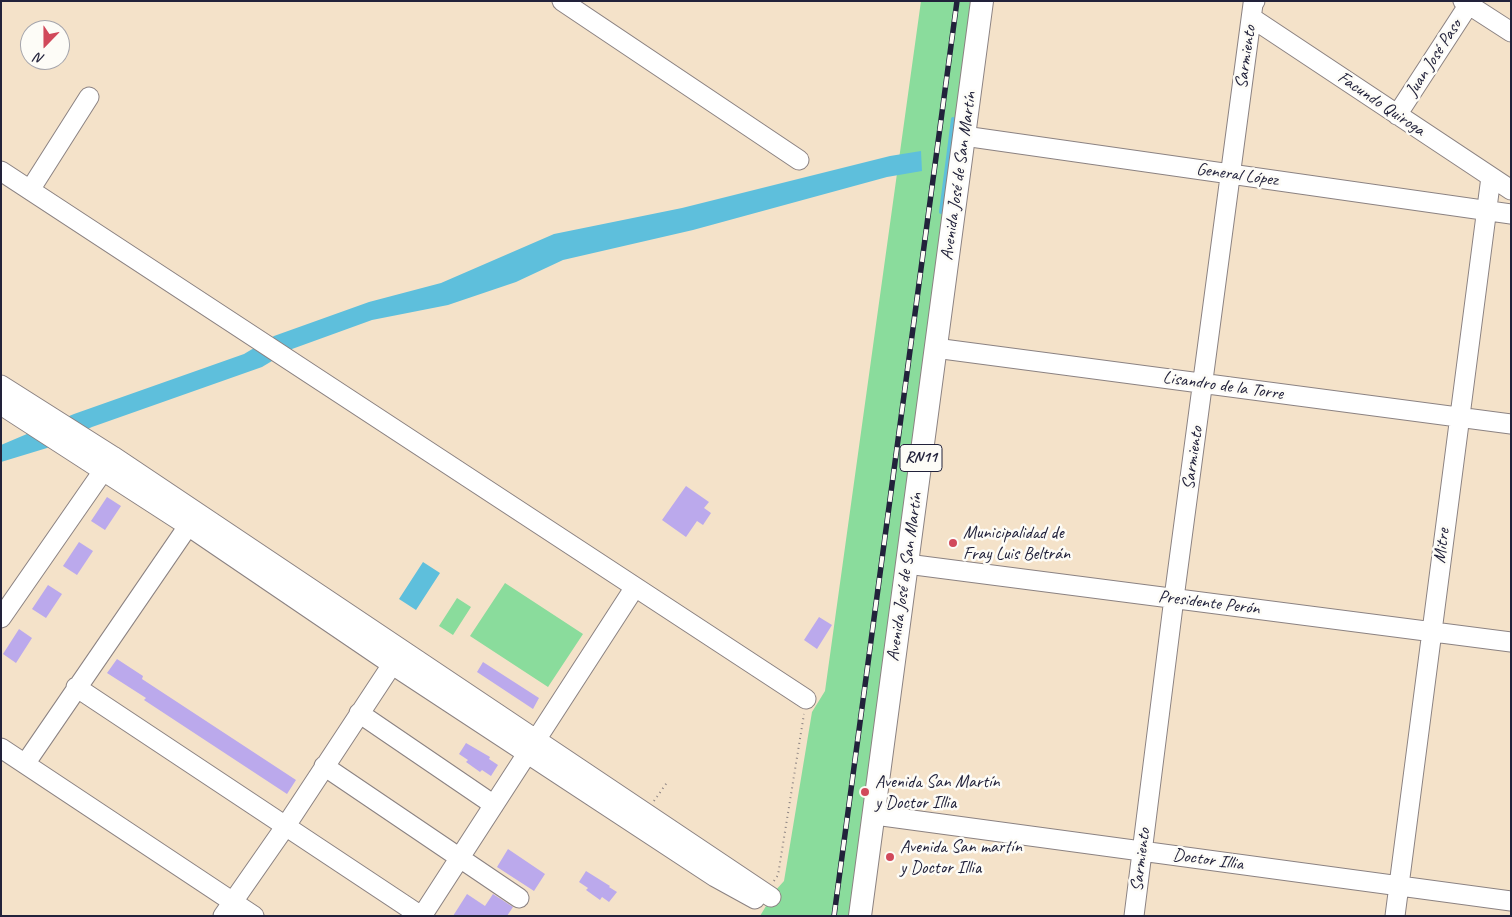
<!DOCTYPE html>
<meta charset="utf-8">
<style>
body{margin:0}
#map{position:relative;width:1512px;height:917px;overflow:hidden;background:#f4e2c9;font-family:Caveat,sans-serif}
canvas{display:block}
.frame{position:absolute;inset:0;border:2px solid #22223b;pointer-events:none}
.north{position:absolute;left:20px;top:20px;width:50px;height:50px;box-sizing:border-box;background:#fdfcf7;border:1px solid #a5a5ac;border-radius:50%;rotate:202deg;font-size:14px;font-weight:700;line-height:20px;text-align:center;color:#22223b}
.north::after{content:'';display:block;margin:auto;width:18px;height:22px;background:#d1495b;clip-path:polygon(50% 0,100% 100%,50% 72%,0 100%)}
</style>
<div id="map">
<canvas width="1512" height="917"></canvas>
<div class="frame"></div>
<div class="north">N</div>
</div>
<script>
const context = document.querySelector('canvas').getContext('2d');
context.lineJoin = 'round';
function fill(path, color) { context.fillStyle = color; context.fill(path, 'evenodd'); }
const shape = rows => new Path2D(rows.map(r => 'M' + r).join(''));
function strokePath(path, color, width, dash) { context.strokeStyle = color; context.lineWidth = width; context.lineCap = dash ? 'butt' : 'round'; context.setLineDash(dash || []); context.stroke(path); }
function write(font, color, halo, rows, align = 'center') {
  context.font = font + ' Caveat,sans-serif'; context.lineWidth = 5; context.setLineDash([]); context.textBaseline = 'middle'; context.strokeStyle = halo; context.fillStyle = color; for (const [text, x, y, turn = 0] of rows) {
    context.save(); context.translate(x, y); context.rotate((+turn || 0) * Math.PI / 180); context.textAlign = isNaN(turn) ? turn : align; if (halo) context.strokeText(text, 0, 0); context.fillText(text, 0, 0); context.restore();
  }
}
fill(shape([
 [921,1,982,1,860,916,760,916,775,891,784,881,812,712,825,691],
 [505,583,583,634,548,687,470,636],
 [457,598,471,607,453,635,439,626]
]), '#8adc9c');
fill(shape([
 [921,151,922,171,887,177,693,230,563,260,516,282,448,305,372,320,292,349,262,367,92,427,47,448,1,462,1,445,74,414,244,354,274,336,369,302,441,283,554,234,682,208,890,156],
 [423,562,440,573,416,610,399,599]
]), '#5ebfdc');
strokePath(shape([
 [941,212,953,119]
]), '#5ebfdc', 4);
fill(shape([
 [686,486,709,502,704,508,711,513,703,525,697,521,686,537,662,520],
 [107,497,121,506,105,530,91,521],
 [79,542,93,551,77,575,63,566],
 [48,585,62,594,46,618,32,609],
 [819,617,832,625,817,649,804,640],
 [19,629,32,638,16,663,3,654],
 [117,659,143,676,142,679,296,780,287,794,144,700,146,698,107,673],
 [483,662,539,698,533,709,477,672],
 [466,743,490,757,489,759,498,765,491,776,482,770,480,772,466,762,468,760,459,754],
 [508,849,545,874,534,891,497,867],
 [586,871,610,886,609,887,617,892,609,902,602,897,600,900,586,890,588,888,579,882],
 [467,894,485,906,493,894,513,907,507,916,453,916]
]), '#bba9ec');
const minor = shape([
 [562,1,799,160],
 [1463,1,1511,32],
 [1252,18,1511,190],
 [1397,115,1471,1],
 [964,136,1511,214],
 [1,171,806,699],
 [30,190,89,97],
 [935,348,1511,424],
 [1,385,113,456,771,897],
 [1,405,188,526,391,664,715,877,755,899],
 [907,564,1511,642],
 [1,618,110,461],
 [76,687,421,916],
 [359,713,494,805],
 [1,748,254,916],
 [25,764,195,516],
 [324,766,519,898],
 [875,815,1511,901],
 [223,916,285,827,399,654],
 [422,916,635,587],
 [1134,916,1174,598,1253,4,1255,1],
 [1395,916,1491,177]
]);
const major = shape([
 [860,916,982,1]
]);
strokePath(minor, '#8b8282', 21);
strokePath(major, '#8b8282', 24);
strokePath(shape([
 [654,801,668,781],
 [774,881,778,875,804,714]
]), '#8b8282', 2, [1, 4]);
strokePath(minor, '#fff', 19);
strokePath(major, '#fff', 22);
const rail = shape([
 [834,916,957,1]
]);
strokePath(rail, '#22223b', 5.5);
strokePath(rail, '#fdfcf7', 4, [11]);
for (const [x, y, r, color] of [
 [953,543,5,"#d1495b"],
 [865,792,5,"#d1495b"],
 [890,857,5,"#d1495b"]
]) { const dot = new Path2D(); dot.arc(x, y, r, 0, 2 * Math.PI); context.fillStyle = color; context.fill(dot); strokePath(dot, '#fdfcf7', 2); }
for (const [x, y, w] of [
 [921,458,42]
]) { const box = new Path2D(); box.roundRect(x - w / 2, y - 13.5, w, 27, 4); context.fillStyle = '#fdfcf7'; context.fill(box); strokePath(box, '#22223b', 1); }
write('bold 16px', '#22223b', null, [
 ["RN11",921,458]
]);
write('18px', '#22223b', '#fdfcf7', [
 ["Sarmiento",1246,57,-82],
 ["Juan José Paso",1434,58,-57],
 ["Facundo Quiroga",1381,104,34],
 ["General López",1237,175,8],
 ["Avenida José de San Martín",959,176,-82],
 ["Lisandro de la Torre",1223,386,8],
 ["Sarmiento",1193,458,-82],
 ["Mitre",1442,546,-83],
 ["Avenida José de San Martín",905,577,-82],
 ["Presidente Perón",1209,603,7],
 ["Sarmiento",1141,860,-83],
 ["Doctor Illia",1208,860,8]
]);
write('18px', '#22223b', '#fdfcf7', [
 ["Municipalidad de",963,533],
 ["Fray Luis Beltrán",963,554],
 ["Avenida San Martín",875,782],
 ["y Doctor Illia",875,803],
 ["Avenida San martín",900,847],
 ["y Doctor Illia",900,868]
], 'left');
</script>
